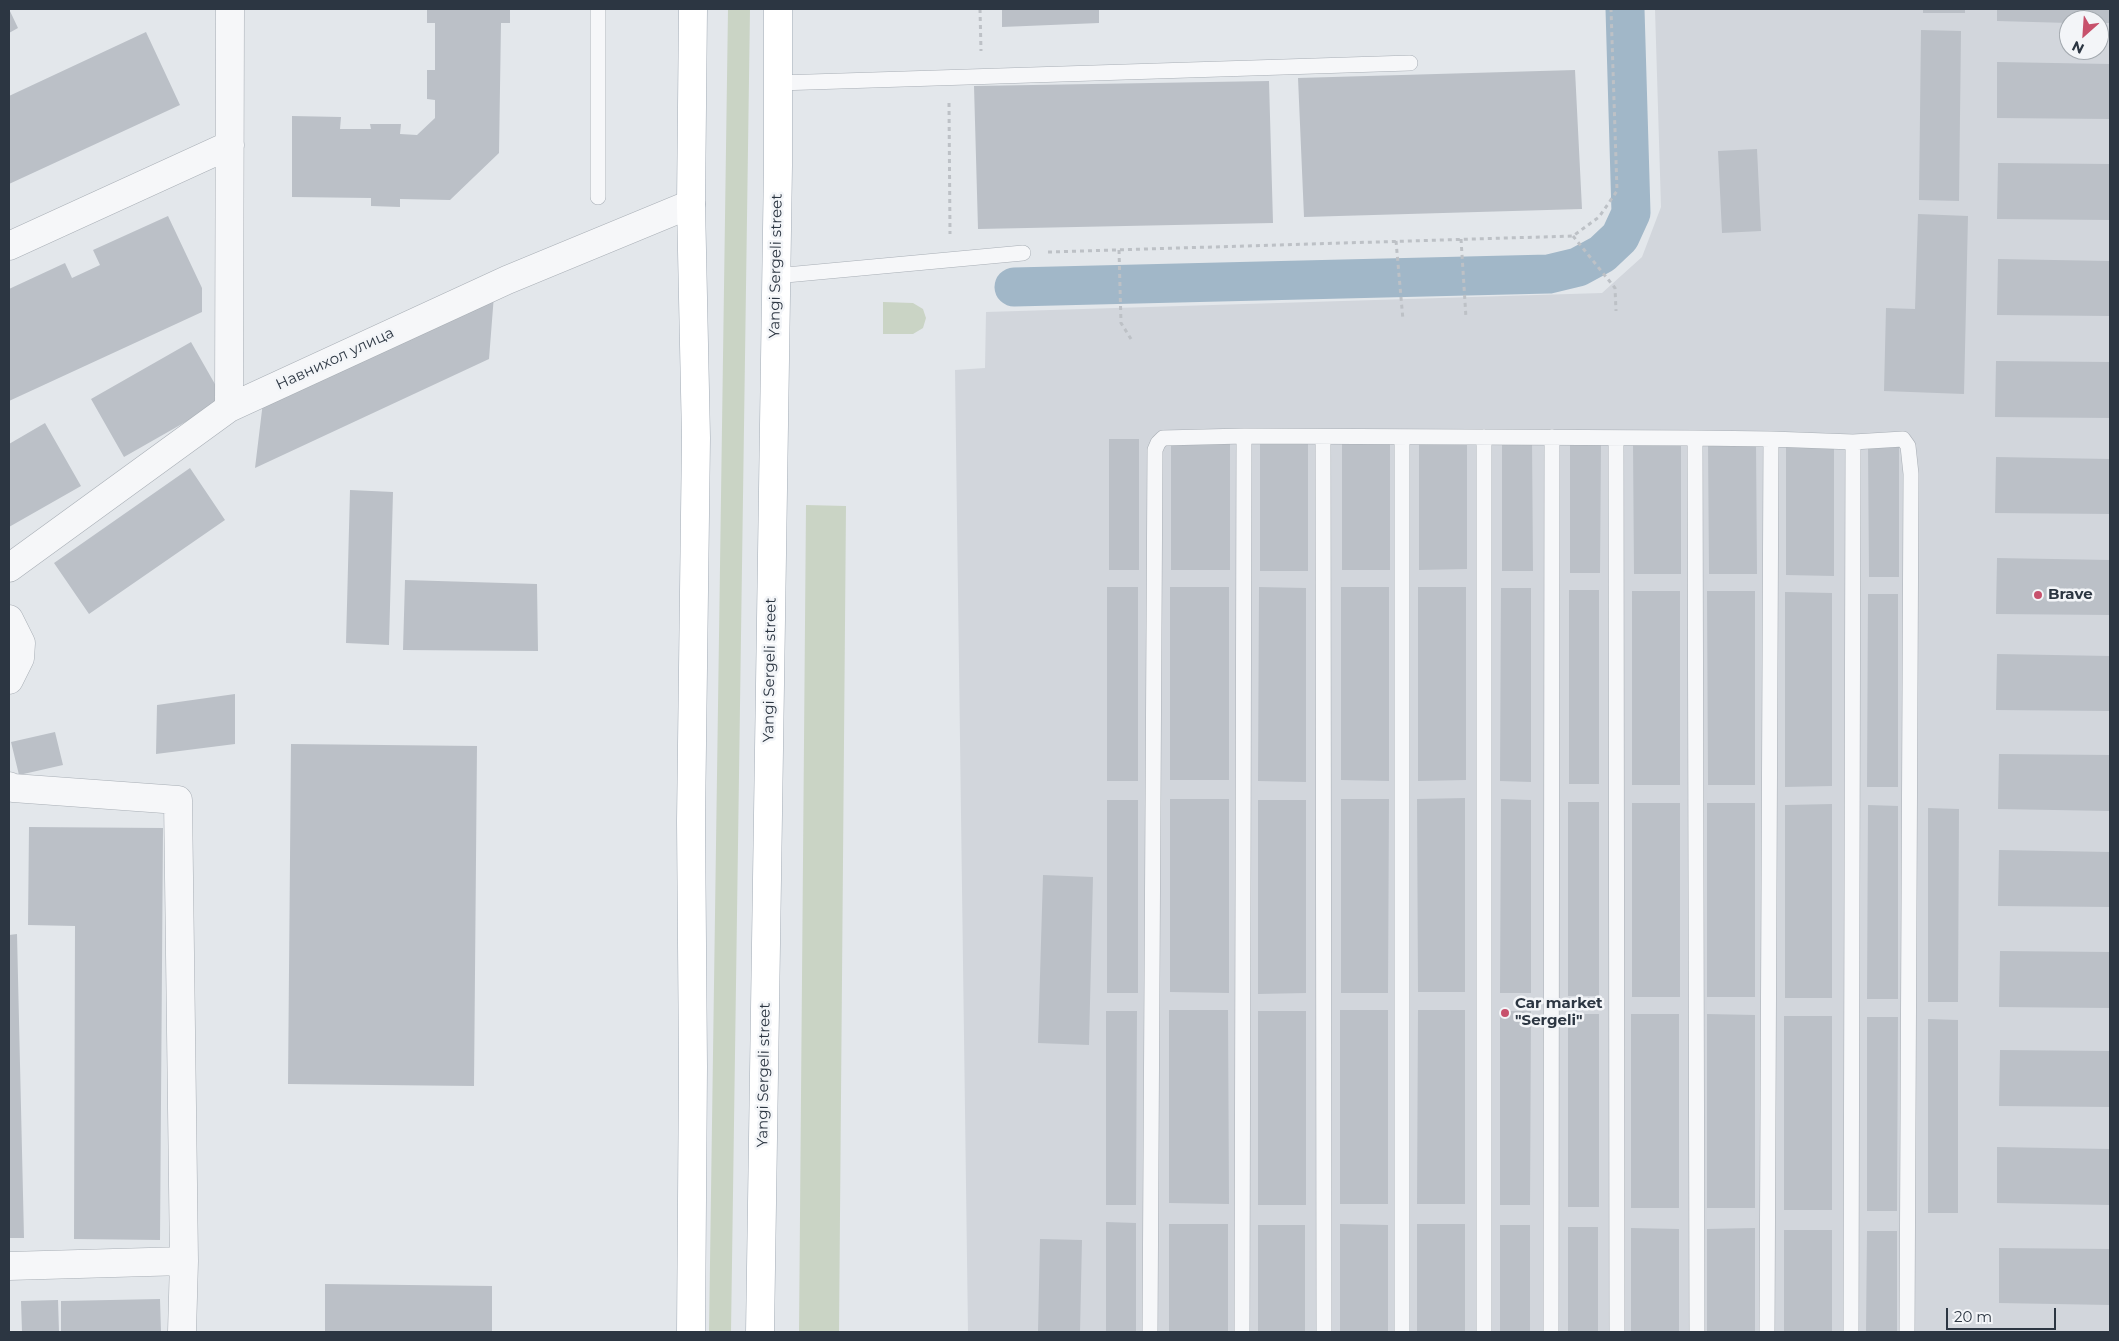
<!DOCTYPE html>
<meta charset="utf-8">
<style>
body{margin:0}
#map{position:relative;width:2119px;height:1341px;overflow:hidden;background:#e3e7eb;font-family:Montserrat,sans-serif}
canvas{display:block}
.frame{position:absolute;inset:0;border:10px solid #2c3642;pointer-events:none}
.north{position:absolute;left:2059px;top:10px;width:50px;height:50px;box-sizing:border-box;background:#f3f5f8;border:1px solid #a3a9af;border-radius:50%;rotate:206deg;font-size:14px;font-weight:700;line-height:20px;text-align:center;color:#2c3642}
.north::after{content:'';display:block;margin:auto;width:18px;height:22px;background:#c7516c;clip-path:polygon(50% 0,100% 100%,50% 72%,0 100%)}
.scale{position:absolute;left:1946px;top:1308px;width:110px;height:22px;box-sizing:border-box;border:2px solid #2c3642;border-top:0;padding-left:6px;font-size:15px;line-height:18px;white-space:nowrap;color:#2c3642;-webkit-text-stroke:4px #f3f5f8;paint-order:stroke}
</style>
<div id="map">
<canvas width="2119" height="1341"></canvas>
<div class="frame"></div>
<div class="north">N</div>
<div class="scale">20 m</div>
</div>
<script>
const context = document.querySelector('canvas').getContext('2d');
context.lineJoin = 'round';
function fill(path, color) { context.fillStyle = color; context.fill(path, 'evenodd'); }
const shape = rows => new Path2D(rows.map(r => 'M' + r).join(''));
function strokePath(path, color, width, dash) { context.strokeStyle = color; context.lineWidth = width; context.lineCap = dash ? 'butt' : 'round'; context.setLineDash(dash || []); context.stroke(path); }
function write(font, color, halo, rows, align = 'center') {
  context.font = font + ' Montserrat,sans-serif'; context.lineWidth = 5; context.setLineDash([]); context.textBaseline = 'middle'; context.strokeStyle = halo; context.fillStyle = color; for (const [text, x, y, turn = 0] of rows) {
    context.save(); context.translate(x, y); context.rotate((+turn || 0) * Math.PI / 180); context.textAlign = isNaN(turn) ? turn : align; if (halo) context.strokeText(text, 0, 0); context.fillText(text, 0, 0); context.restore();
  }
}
fill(shape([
 [1655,9,2110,9,2110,1332,968,1332,955,370,985,368,986,312,1602,293,1642,257,1661,207],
 [2069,20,2099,20,2099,50,2069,50]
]), '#d2d6dc');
fill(shape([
 [728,9,750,9,731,1332,709,1332],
 [883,302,913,303,923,309,926,318,923,328,913,334,883,334],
 [806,505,846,506,839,1332,799,1332]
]), '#cad4c5');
strokePath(shape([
 [1014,287,1549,274,1578,267,1602,254,1620,237,1631,213,1625,9]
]), '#a1b7c8', 39);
fill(shape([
 [9,9,18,28,9,33],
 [427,9,510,9,510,23,501,23,499,153,450,200,400,199,400,207,371,206,371,198,292,197,292,116,341,117,340,129,371,129,370,124,401,124,400,134,417,135,435,118,435,100,427,99,427,70,435,70,435,23,427,23],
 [1002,9,1099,9,1099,23,1002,27],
 [1923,9,1965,9,1965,13,1923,13],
 [1997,9,2110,9,2110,23,2099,23,2099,20,2069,20,2069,23,1997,21],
 [1921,30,1961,31,1959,201,1919,200],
 [146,32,180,105,9,184,9,96],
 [1997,62,2110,64,2110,119,1997,118],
 [1575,70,1582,209,1304,217,1298,78],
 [1269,81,1273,223,978,229,974,86],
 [1757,149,1761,231,1722,233,1718,151],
 [1998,163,2110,164,2110,220,1997,219],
 [1918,214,1968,216,1964,394,1884,391,1886,308,1915,309],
 [168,216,202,288,202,312,9,401,9,289,65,263,72,278,100,265,93,250],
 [1998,259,2110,261,2110,316,1997,315],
 [494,295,489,359,255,468,263,402],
 [191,342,224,400,124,457,91,399],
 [1996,361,2110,362,2110,418,1995,417],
 [45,423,81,486,9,527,9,444],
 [1171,438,1230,439,1230,570,1171,570],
 [1419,438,1467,439,1467,569,1419,570],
 [1109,439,1139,439,1139,570,1109,570],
 [1342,439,1390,439,1390,570,1342,570],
 [1502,439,1532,440,1533,571,1502,571],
 [1260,440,1308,440,1308,571,1260,571],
 [1570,442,1601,442,1600,573,1570,573],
 [1633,443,1681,443,1681,574,1634,574],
 [1708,443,1756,443,1757,574,1709,574],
 [1786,444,1834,444,1834,576,1786,575],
 [1868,445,1899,445,1899,577,1869,577],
 [1996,457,2110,459,2110,514,1995,513],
 [190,468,225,520,89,614,54,563],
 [350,490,393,492,389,645,346,643],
 [1997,558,2110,560,2110,615,1996,614],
 [405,580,537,584,538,651,403,650],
 [1107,587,1138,587,1138,781,1107,781],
 [1170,587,1229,587,1229,780,1170,780],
 [1259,587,1306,588,1306,782,1258,781],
 [1341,587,1389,587,1389,781,1341,780],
 [1418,587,1466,587,1466,780,1418,781],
 [1501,588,1531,588,1531,782,1500,781],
 [1569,590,1599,590,1599,784,1569,784],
 [1632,591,1680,591,1680,785,1632,785],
 [1707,591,1755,591,1755,785,1708,785],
 [1785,592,1832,593,1832,786,1785,787],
 [1868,594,1898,594,1898,787,1867,787],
 [1997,654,2110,656,2110,711,1996,710],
 [235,694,235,744,156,754,157,705],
 [55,732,63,765,19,775,11,742],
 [291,744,477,746,474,1086,288,1084],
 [1999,754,2110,755,2110,811,1998,809],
 [1465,798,1465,992,1418,992,1417,799],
 [1170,799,1229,799,1229,993,1170,992],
 [1341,799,1389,799,1388,993,1341,993],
 [1501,799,1531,800,1531,993,1500,993],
 [1107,800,1138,800,1138,993,1107,993],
 [1258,800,1306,800,1306,993,1258,994],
 [1568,802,1599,802,1599,996,1568,996],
 [1632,803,1680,803,1680,997,1632,997],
 [1707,803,1755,803,1755,997,1707,997],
 [1832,804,1832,998,1785,998,1785,805],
 [1868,805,1898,806,1898,999,1867,999],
 [1928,808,1959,809,1958,1002,1928,1002],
 [29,827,163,828,160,1240,74,1239,75,926,28,925],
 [1999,850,2110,852,2110,907,1998,906],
 [1043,875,1093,877,1089,1045,1038,1043],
 [17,934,24,1238,9,1238,9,935],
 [2000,951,2110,952,2110,1008,1999,1007],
 [1169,1010,1228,1010,1229,1204,1169,1203],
 [1340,1010,1388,1010,1388,1204,1340,1204],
 [1418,1010,1465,1010,1465,1204,1417,1204],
 [1106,1011,1137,1011,1136,1205,1106,1205],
 [1258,1011,1306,1011,1306,1205,1258,1205],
 [1500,1011,1531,1011,1530,1205,1500,1205],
 [1568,1014,1599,1014,1599,1207,1568,1207],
 [1631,1014,1679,1014,1679,1208,1631,1208],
 [1707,1014,1755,1015,1755,1208,1707,1208],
 [1784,1016,1832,1016,1832,1210,1784,1210],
 [1867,1017,1898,1017,1897,1211,1867,1211],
 [1928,1019,1958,1020,1958,1213,1928,1213],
 [2000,1050,2110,1051,2110,1107,1999,1106],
 [1997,1147,2110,1149,2110,1205,1997,1203],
 [1106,1222,1136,1223,1136,1332,1106,1332],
 [1169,1224,1228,1224,1228,1332,1169,1332],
 [1340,1224,1388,1225,1388,1332,1340,1332],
 [1417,1224,1465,1224,1465,1332,1417,1332],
 [1258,1225,1305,1225,1305,1332,1258,1332],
 [1500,1225,1530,1225,1530,1332,1500,1332],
 [1568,1227,1598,1227,1598,1332,1568,1332],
 [1631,1228,1679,1229,1679,1332,1631,1332],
 [1755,1228,1755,1332,1707,1332,1707,1229],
 [1784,1230,1832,1230,1832,1332,1784,1332],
 [1867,1231,1897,1231,1897,1332,1866,1332],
 [1040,1239,1082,1240,1080,1332,1038,1331],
 [1999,1248,2110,1249,2110,1305,1999,1303],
 [325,1284,492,1286,492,1332,325,1332],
 [160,1299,161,1332,61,1332,61,1301],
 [58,1300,59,1332,22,1332,21,1301]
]), '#bbc0c7');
const service = shape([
 [778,83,1410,63],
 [598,197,598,9],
 [775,276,1023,253],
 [1323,437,1324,1332],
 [1484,437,1484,1332],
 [1616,439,1617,1332],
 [1150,1332,1155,450,1158,443,1163,438,1244,436,1695,438],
 [1242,1332,1244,436],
 [1402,1332,1402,438],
 [1551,1332,1552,437],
 [1697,1332,1695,438,1771,439],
 [1767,1332,1771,439,1853,442],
 [1851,1332,1853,442,1903,439,1908,446,1911,474,1907,1332]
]);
const minor = shape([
 [9,246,230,145],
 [229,408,230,9],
 [9,568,229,408,507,280,691,204],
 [9,619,21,643,20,658,9,680],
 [9,786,13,788,178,800,184,1261,182,1332],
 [9,1266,184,1261]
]);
const primary = shape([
 [691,1332,693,1067,691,821,696,438,691,204,693,9],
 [760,1332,778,165,778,9]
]);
strokePath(service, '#a8aeb5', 16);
strokePath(minor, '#a8aeb5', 29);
strokePath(primary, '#a3acb6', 29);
strokePath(shape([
 [980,9,981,51],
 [949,103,950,234],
 [1573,236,1615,288,1616,311],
 [1461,239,1466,318],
 [1396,241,1403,320],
 [1119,250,1121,323,1131,339],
 [1048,252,1573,236,1599,217,1617,191,1611,9]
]), '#bdc1c6', 3, [4, 4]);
strokePath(service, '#f6f7f9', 15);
strokePath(minor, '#f6f7f9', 28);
strokePath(primary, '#fff', 28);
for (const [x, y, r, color] of [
 [2038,595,5,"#c7516c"],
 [1505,1013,5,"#c7516c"]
]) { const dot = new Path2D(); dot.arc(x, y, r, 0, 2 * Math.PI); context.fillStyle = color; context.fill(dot); strokePath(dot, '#f3f5f8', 2); }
write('15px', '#2c3642', '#f3f5f8', [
 ["Yangi Sergeli street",776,266,-89],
 ["Навнихол улица",335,359,-25],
 ["Yangi Sergeli street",770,670,-89],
 ["Yangi Sergeli street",764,1075,-89]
]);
write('bold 15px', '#2c3642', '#f3f5f8', [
 ["Brave",2048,595],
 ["Car market",1515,1004],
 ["\"Sergeli\"",1515,1021]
], 'left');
</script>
